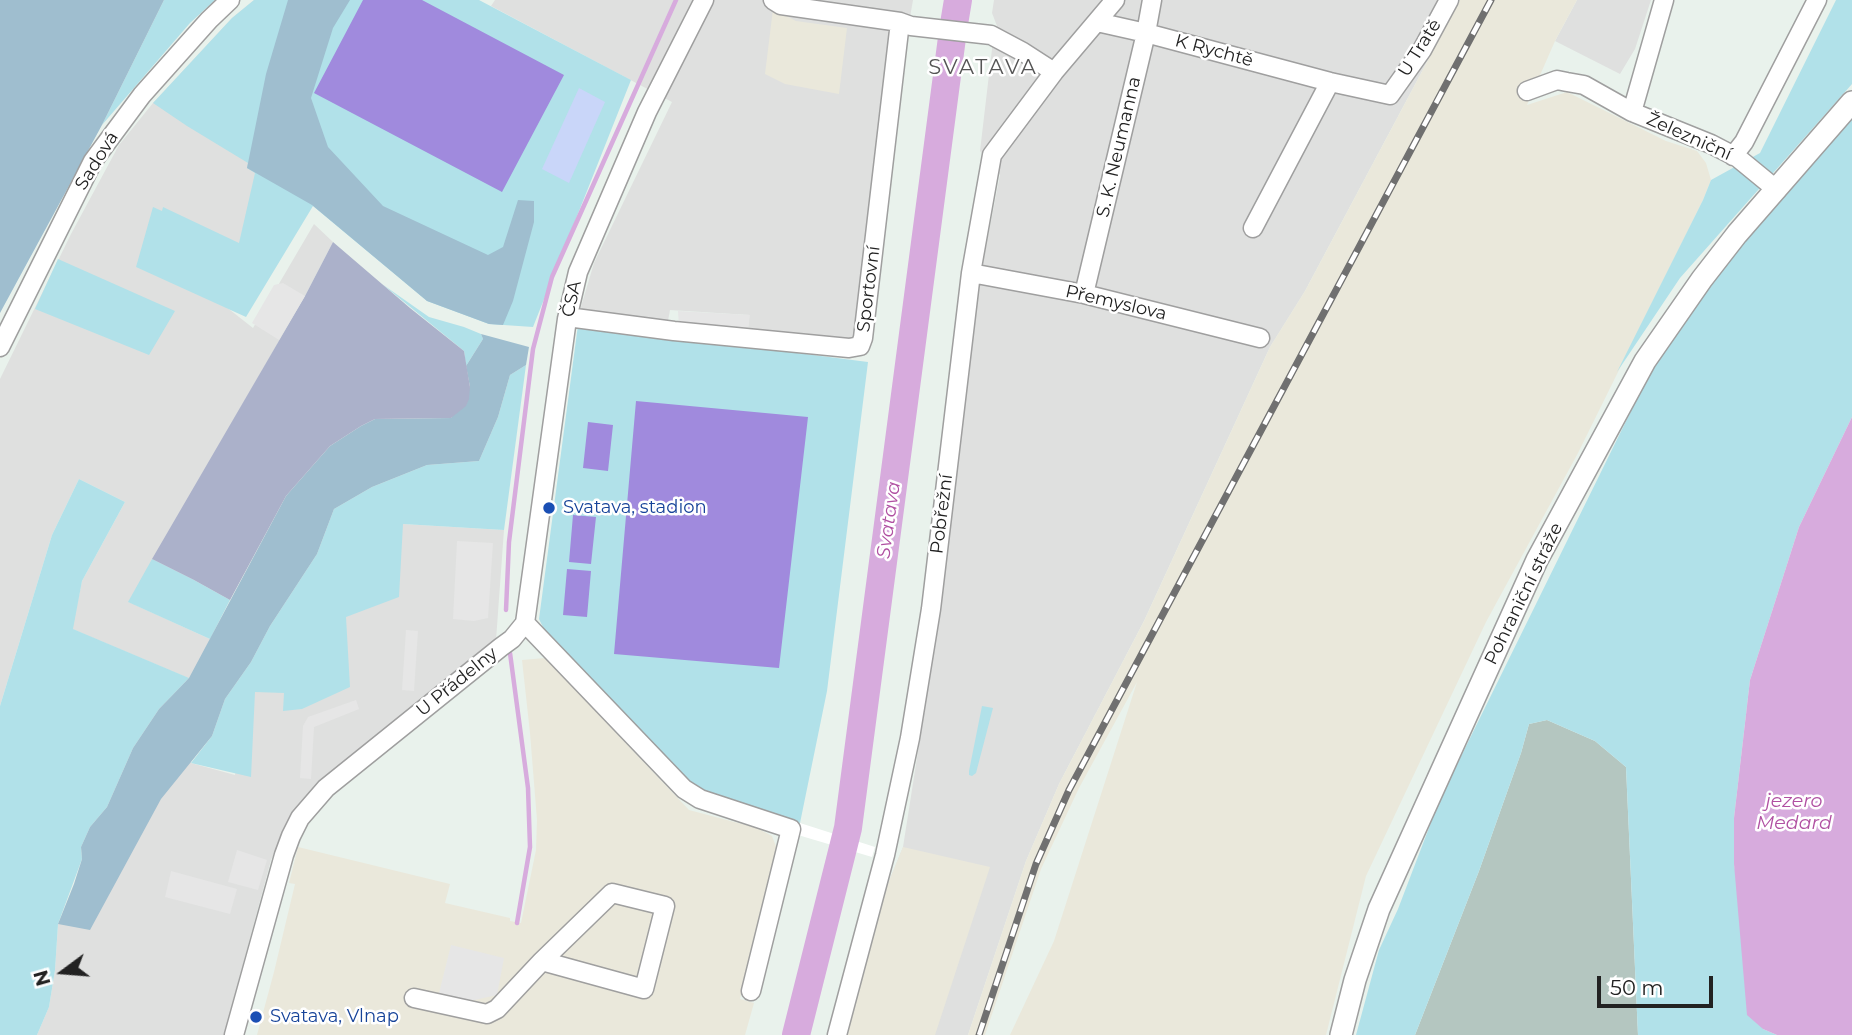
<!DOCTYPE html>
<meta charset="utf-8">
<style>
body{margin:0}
#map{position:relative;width:1852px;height:1035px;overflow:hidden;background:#e9f2ec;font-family:Montserrat,sans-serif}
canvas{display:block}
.north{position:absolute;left:28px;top:937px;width:70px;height:70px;-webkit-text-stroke:5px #fff;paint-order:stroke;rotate:254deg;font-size:19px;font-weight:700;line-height:28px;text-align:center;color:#222}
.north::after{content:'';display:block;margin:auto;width:24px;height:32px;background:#222;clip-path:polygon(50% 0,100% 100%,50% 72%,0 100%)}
.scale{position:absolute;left:1597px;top:976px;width:116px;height:32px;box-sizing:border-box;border:4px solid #222;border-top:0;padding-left:9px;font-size:21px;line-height:24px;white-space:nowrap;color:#222;-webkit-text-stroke:5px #fff;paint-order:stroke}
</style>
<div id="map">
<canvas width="1852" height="1035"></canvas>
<div class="north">N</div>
<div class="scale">50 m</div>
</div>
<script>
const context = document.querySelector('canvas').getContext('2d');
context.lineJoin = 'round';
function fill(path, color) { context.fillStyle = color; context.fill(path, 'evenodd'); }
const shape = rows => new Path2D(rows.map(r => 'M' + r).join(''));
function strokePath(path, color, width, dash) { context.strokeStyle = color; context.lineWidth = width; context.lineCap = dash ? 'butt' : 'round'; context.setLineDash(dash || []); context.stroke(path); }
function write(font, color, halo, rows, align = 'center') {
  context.font = font + ' Montserrat,sans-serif'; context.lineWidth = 5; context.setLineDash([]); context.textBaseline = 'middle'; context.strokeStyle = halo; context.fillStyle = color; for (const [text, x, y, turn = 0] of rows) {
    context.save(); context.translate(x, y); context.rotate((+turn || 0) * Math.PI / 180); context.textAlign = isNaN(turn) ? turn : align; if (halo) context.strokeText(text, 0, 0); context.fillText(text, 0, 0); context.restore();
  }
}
fill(shape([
 [254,0,256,173,225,306,253,328,314,224,333,242,305,296,129,602,210,639,191,763,235,775,245,688,403,524,504,530,496,640,350,757,303,801,285,829,271,860,224,1035,37,1035,49,1007,55,970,58,924,188,678,72,629,82,581,125,502,79,479,52,535,0,706,0,379,71,234,119,145,153,103,232,18],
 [495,0,913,0,854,340,748,329,749,315,670,310,667,326,580,310,594,263,672,102,491,6],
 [994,0,1460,0,1305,291,1270,347,1144,621,1059,784,1026,861,968,1035,844,1035,871,925,903,847,930,675,966,372,978,288,1000,175,980,151,994,32,997,26,992,13],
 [1577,0,1651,0,1635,49,1620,74,1555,41]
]), '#dfe0df');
fill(shape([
 [1460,0,1577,0,1555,41,1527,105,1567,92,1666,141,1697,151,1706,163,1711,180,1703,200,1578,453,1486,622,1366,876,1326,1035,1010,1035,1054,941,1137,682,1079,788,1041,869,985,1035,968,1035,1026,861,1059,784,1144,621,1270,347,1305,291],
 [773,9,796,21,847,28,839,94,785,84,765,74],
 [545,658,689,810,757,828,772,836,777,849,740,999,754,1003,745,1035,257,1035,274,972,295,884,289,883,298,847,450,884,445,903,510,918,510,921,521,923,536,850,537,820,530,733,522,660],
 [903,847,990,867,935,1035,843,1035,871,925]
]), '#eae8db');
fill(shape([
 [1547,720,1595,741,1626,767,1638,1035,1415,1035,1479,871,1521,753,1529,724]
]), '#b4c6c0');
fill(shape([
 [164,0,215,0,190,23,102,125],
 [254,0,479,0,631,80,533,327,489,324,427,301,313,206,246,317,136,267,153,207,162,211,163,207,239,243,255,173,247,168,248,163,187,126,153,103,232,18],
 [1836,0,1852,0,1852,84,1680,278,1617,372,1703,200,1711,180,1760,153],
 [1852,118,1852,417,1799,527,1750,680,1734,818,1734,864,1763,1029,1777,1035,1638,1035,1626,767,1595,741,1547,720,1529,724,1521,753,1479,871,1415,1035,1356,1035,1379,950,1398,909,1440,799,1664,344,1728,257],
 [58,259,175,311,149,355,35,309],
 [382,284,429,317,464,327,481,334,483,339,466,366,464,351],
 [578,325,868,362,827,691,800,823,716,796,692,785,661,757,545,631,539,619],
 [526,365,504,530,403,524,399,597,346,617,350,687,302,709,283,711,284,693,255,692,251,777,191,763,212,736,225,699,251,662,270,626,317,554,334,509,372,487,427,465,479,461,498,417,510,375],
 [79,479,125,502,82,581,73,629,189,678,159,709,133,748,107,807,90,827,81,847,82,859,58,924,55,970,49,1007,37,1035,0,1035,0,706,52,535],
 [152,559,194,580,230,600,210,639,128,602],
 [982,706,993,708,976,773,972,776,969,775,969,771]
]), '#b1e1e9');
fill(shape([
 [0,0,164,0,102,125,0,313],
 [288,0,350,0,333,28,311,98,328,147,383,206,488,255,503,247,518,200,534,201,534,222,513,301,503,325,489,324,427,301,312,205,247,168,266,74],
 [481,334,529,347,526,365,510,375,498,417,479,461,427,465,372,487,334,509,317,554,270,626,251,662,225,699,212,736,161,799,90,930,58,924,74,884,82,859,81,847,90,827,107,807,133,748,159,709,189,678,286,496,330,446,361,426,375,419,451,418,470,387,466,366,483,339]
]), '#9fbecf');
fill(shape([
 [333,242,410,308,464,351,470,387,469,399,466,406,451,418,375,419,361,426,330,446,286,496,230,600,194,580,152,559,305,296]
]), '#abb1ca');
fill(shape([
 [579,88,605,102,569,183,542,169]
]), '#c9d6f9');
fill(shape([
 [363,0,422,0,564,75,502,192,314,93],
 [636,401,808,417,779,668,614,654],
 [588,422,613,425,608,471,583,468],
 [573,515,596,517,591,564,569,562],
 [567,569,591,571,587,617,563,615]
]), '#a08add');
fill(shape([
 [283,283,305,296,279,340,252,323,274,285],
 [678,311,750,315,748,329,679,326],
 [457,541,493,543,488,618,474,621,453,619],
 [406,630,418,631,414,691,402,690],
 [356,700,359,709,314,727,311,779,300,778,303,726,308,717],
 [237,850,267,860,258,890,228,882],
 [171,871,237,889,230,914,165,897],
 [451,945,504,958,497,995,470,1001,439,993]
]), '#e6e6e6');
fill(shape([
 [1852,417,1852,1035,1777,1035,1763,1029,1747,1015,1734,864,1734,818,1750,680,1799,527]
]), '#d7abdd');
fill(shape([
 [800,823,875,847,872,857,798,835]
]), '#fff');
strokePath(shape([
 [506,610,509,542,533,349,552,277,676,0],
 [510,653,528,788,530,847,517,923]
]), '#d7abdd', 4.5);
strokePath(shape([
 [796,1035,848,828,953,30,958,0]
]), '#d7abdd', 28);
const minor = shape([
 [773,0,781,5,900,22,911,26,991,35,1023,52,1054,72],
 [1664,0,1632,112,1711,144,1738,158,1777,190],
 [1097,22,1146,33,1330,82,1390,95,1422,50,1449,0],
 [1527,91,1557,80,1567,82,1584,85,1632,112],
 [1733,156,1744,142,1817,0],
 [1253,228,1330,82],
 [971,273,1084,294,1260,338],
 [1084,294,1146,33,1152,0],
 [567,319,575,318,674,331,849,348,860,346,863,338,900,22],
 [0,347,93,161,142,95,209,20,230,0],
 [525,623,684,789,700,799,791,829,751,991],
 [414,998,487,1014,497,1009,542,961,612,893,665,906,644,989,542,961],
 [234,1035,284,855,291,836,300,818,326,788,501,647,512,639,525,623,567,319,578,272,647,112,704,0],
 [837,1035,885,855,910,738,931,609,971,273,992,155,1054,72,1115,0]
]);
const tertiary = shape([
 [1341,1035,1355,980,1379,909,1537,560,1645,361,1702,279,1737,234,1852,102]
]);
strokePath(minor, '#9f9f9f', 21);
strokePath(tertiary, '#9f9f9f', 24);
strokePath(minor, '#fff', 18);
strokePath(tertiary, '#fff', 21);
const rail = shape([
 [979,1035,1036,864,1069,790,1491,0]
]);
strokePath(rail, '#707070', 7);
strokePath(rail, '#fff', 4.5, [13]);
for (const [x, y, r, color] of [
 [549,508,7,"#1a4fb4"],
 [256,1017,7,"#1a4fb4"]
]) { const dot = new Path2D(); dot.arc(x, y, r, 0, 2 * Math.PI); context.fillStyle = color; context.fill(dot); strokePath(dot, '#fff', 2.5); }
write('18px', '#222', '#fff', [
 ["U Tratě",1420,48,-58],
 ["K Rychtě",1214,51,15],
 ["Železniční",1689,137,24],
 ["S. K. Neumanna",1119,147,-77],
 ["Sadová",97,161,-58],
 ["Sportovní",869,289,-83],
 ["ČSA",572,299,-78],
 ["Přemyslova",1116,303,13],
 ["Pobřežní",942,514,-83],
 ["Pohraniční stráže",1524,594,-64],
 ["U Přádelny",457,682,-39]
]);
write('18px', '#164399', '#fff', [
 ["Svatava, stadion",563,508],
 ["Svatava, Vlnap",270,1017]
], 'left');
write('italic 19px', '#b050a2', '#fff', [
 ["Svatava",889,520,-82],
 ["jezero",1794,801],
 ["Medard",1794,823]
]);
context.letterSpacing = '2px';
write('21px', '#555', '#fff', [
 ["SVATAVA",983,68]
]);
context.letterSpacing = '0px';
</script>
